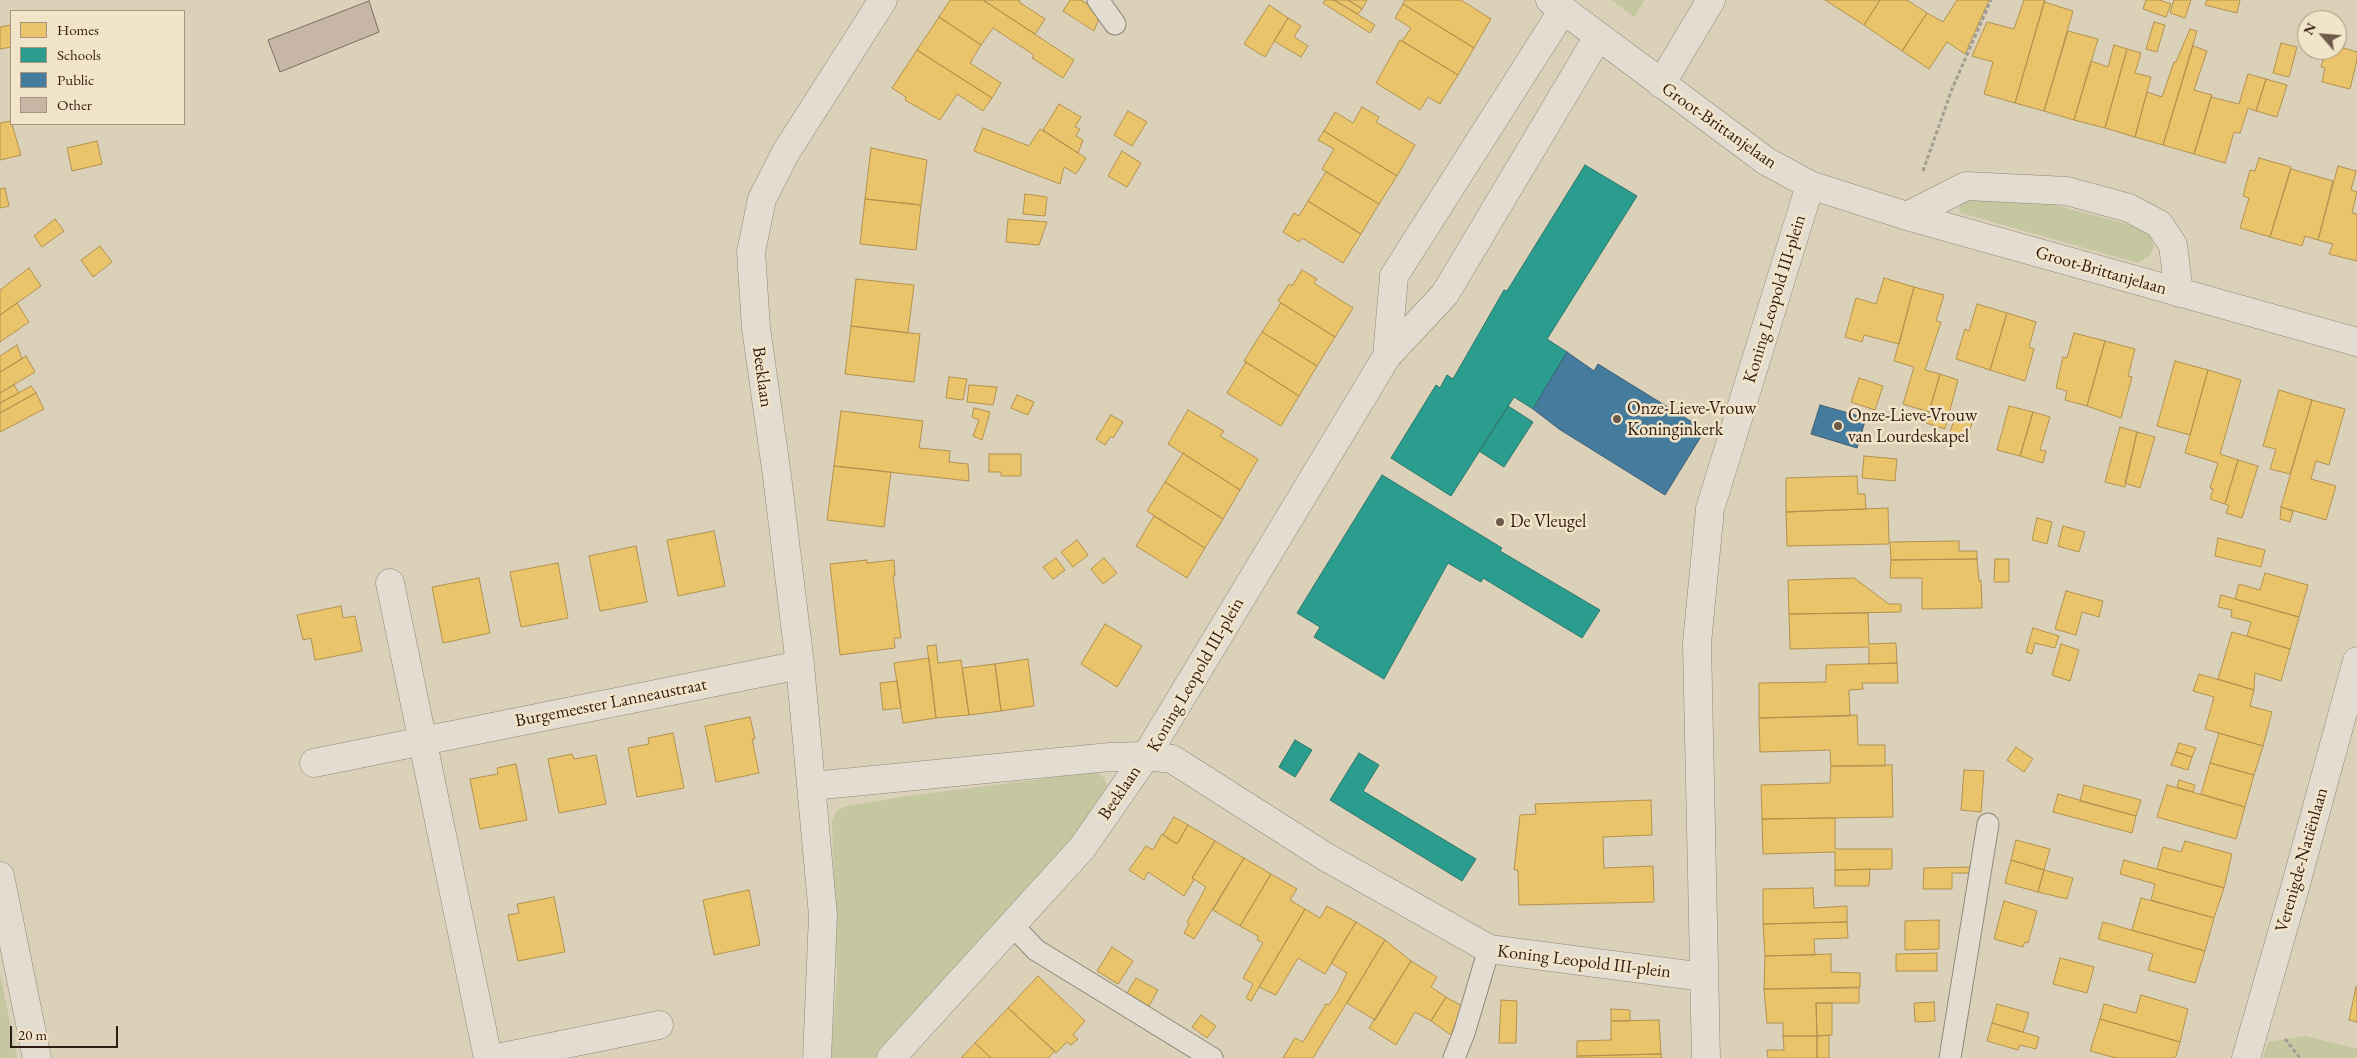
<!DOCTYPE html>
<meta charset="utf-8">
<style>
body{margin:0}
#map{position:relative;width:2357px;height:1058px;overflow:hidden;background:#dbd0b8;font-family:"EB Garamond",serif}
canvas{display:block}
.legend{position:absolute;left:10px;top:10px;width:175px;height:115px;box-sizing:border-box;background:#f1e4c8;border:1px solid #a49480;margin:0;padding:6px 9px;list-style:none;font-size:15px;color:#301c13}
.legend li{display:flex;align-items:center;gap:10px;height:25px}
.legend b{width:25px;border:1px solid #a49480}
.north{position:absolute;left:2297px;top:10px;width:50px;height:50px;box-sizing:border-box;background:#f1e4c8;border:1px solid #a49480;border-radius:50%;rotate:297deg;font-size:14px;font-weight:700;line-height:20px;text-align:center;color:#301c13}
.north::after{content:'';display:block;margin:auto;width:18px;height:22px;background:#6c5b4d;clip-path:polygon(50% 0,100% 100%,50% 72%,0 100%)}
.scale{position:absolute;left:10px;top:1026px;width:108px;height:22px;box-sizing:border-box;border:2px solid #301c13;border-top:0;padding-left:6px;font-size:15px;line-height:18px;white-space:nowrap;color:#301c13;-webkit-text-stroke:4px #f1e4c8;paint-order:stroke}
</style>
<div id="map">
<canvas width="2357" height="1058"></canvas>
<ul class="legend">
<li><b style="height:14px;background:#e9c46a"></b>Homes</li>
<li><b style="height:14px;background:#2a9d8f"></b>Schools</li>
<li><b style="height:14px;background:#457b9d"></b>Public</li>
<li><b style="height:14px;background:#c7b6a6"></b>Other</li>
</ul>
<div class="north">N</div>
<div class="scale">20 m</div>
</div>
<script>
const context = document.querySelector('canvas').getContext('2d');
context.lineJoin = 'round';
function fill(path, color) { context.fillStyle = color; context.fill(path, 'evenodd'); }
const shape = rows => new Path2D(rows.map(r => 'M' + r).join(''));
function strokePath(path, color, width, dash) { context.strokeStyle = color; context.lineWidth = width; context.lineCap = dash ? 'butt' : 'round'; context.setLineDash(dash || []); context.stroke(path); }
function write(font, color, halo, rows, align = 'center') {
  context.font = font + ' "EB Garamond",serif'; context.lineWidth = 5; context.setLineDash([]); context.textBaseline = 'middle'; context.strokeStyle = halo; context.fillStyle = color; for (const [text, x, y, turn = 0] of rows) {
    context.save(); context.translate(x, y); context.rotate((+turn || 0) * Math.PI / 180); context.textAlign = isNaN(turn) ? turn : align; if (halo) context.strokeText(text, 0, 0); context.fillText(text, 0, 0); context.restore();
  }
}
fill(shape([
 [1611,0,1645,0,1634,17],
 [1966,198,2047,203,2145,229,2152,237,2154,247,2150,255,2138,263,1961,213,1959,207,1961,201],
 [1097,772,1105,779,1108,789,1074,844,947,983,875,1058,831,1058,837,976,832,821,836,812,843,807,901,797],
 [0,973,17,1058,0,1058],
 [2305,1036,2357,1049,2357,1058,2263,1058,2268,1042]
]), '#c4c7a0');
const homes = shape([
 [950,0,983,0,1074,60,1063,78,1032,58,1034,55,993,28,981,45,939,17,950,0],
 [983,0,1020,0,1019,2,1045,19,1035,34,983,0],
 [1070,0,1081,0,1094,8,1099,18,1094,31,1063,11,1070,0],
 [1325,0,1334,0,1375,25,1370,33,1323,3,1325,0],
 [1334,0,1348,0,1362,9,1358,14,1334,0],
 [1348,0,1367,0,1362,9,1348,0],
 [1405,0,1461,0,1491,19,1474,48,1403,4,1405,0],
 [1825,0,1880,0,1864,25,1825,0],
 [1880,0,1907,0,1927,13,1902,51,1864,25,1880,0],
 [1957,0,1989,0,1965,54,1947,42,1929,69,1902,51,1927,13,1943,22,1957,0],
 [2024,0,2045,0,2015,103,1984,94,1993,62,1972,56,1987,22,2014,29,2024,0],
 [2146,0,2159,0,2171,4,2166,17,2143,9,2146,0],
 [2174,0,2191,0,2185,18,2170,13,2174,0],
 [2207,0,2240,0,2237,13,2205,5,2207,0],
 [2044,2,2073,11,2044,111,2015,103,2044,2],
 [1403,4,1474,48,1458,75,1402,41,1411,28,1395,18,1403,4],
 [1269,5,1288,18,1265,57,1244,44,1269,5],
 [939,17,981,45,970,63,1001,83,992,98,917,50,939,17],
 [1288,18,1301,26,1294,37,1308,46,1301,57,1274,41,1288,18],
 [2154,22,2165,25,2157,52,2146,49,2154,22],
 [11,25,11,47,0,49,0,27,11,25],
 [2190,29,2197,31,2163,145,2135,137,2147,92,2162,97,2174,62,2176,62,2190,29],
 [2068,31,2098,39,2074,120,2044,111,2068,31],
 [1400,40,1458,75,1440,104,1428,97,1420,110,1376,83,1400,40],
 [2281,43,2297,47,2289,77,2273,73,2281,43],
 [2114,45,2127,49,2105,128,2074,120,2091,61,2108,67,2114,45],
 [2193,46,2207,51,2194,90,2212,95,2194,154,2163,145,2193,46],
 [2337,46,2357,52,2357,60,2350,89,2322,82,2325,68,2321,67,2326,50,2337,50,2337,46],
 [2127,49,2141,53,2135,73,2151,77,2135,137,2105,128,2127,49],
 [917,50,992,98,983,111,957,94,940,120,905,100,906,97,892,88,917,50],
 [2248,74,2266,79,2256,111,2248,108,2240,133,2234,132,2225,163,2194,154,2211,97,2239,104,2248,74],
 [2266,79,2287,85,2277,117,2256,111,2266,79],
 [1059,104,1081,117,1075,127,1080,129,1076,136,1083,140,1078,153,1043,130,1059,104],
 [1362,107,1379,117,1376,122,1415,145,1397,176,1324,131,1335,112,1353,123,1362,107],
 [1128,111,1147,122,1132,146,1114,135,1128,111],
 [11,121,21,155,0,160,0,123,11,121],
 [983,128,1029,146,1040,129,1086,158,1076,174,1064,167,1060,184,974,151,983,128],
 [1324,131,1397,176,1379,204,1322,169,1334,149,1318,140,1324,131],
 [97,141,102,164,72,171,67,148,97,141],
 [871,148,927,160,921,205,865,199,871,148],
 [1122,151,1141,163,1127,187,1108,176,1122,151],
 [2259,158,2291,167,2270,237,2240,228,2249,198,2243,196,2250,170,2255,171,2259,158],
 [2338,166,2356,171,2351,190,2357,192,2352,213,2357,214,2357,261,2329,254,2333,244,2318,240,2338,166],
 [2291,169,2333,181,2318,240,2305,236,2302,246,2270,237,2291,169],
 [1326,172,1379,204,1361,234,1308,201,1326,172],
 [5,188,9,206,0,208,0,189,5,188],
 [1025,194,1047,197,1045,216,1023,214,1025,194],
 [865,199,921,205,916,250,860,244,865,199],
 [1308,201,1361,234,1343,263,1302,238,1299,242,1283,232,1294,213,1299,216,1308,201],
 [55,219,64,231,42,247,34,236,55,219],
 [1008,219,1047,222,1039,245,1006,242,1008,219],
 [100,246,112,262,93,277,81,260,100,246],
 [29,268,41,286,0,315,0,290,29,268],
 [1302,270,1317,279,1314,283,1353,308,1335,337,1278,301,1289,284,1292,286,1302,270],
 [1884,278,1914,287,1899,344,1864,335,1862,342,1845,337,1856,298,1876,304,1884,278],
 [856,279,914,285,908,333,851,326,856,279],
 [1914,287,1944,295,1936,321,1941,322,1925,370,1940,374,1929,412,1903,404,1914,367,1894,361,1914,287],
 [17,303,29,322,0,342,0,315,17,303],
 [1281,303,1335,337,1317,366,1262,332,1281,303],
 [1977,304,2007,313,1990,370,1956,359,1965,329,1969,331,1977,304],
 [2007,313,2036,322,2029,347,2034,349,2025,381,1990,370,2007,313],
 [851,326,920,334,914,382,845,374,851,326],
 [1262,332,1317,366,1299,396,1244,361,1262,332],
 [2074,333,2105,341,2087,406,2065,400,2067,391,2056,388,2063,357,2067,358,2074,333],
 [2105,341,2135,349,2128,376,2132,377,2121,418,2087,406,2105,341],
 [17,345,22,359,0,372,0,356,17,345],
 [26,356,35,372,0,393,0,372,26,356],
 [2175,361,2208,370,2190,435,2157,426,2175,361],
 [1246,362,1299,396,1281,426,1227,393,1246,362],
 [2208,370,2241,380,2220,454,2238,460,2225,504,2210,499,2213,489,2210,488,2218,463,2185,453,2208,370],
 [1940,374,1958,380,1945,429,1926,423,1940,374],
 [949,377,967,379,963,400,946,398,949,377],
 [1859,378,1883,386,1875,410,1851,402,1859,378],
 [14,385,19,393,0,403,0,393,14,385],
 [969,385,997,387,993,405,967,402,969,385],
 [31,386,36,393,0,413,0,403,31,386],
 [2279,390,2312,400,2290,474,2270,469,2276,449,2263,446,2279,390],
 [36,393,44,409,0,432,0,413,36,393],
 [1017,395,1034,402,1028,415,1011,408,1017,395],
 [2312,400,2345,409,2329,465,2316,461,2311,479,2336,486,2326,520,2281,507,2312,400],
 [2009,406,2033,412,2020,456,1997,450,2009,406],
 [974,408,990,412,982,440,973,436,979,420,972,417,974,408],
 [1188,410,1224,431,1220,436,1258,459,1240,490,1168,444,1188,410],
 [841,411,923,421,919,448,950,451,949,462,968,464,969,481,834,466,841,411],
 [2033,412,2050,417,2040,450,2046,451,2043,463,2020,456,2033,412],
 [1956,414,1973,420,1965,444,1948,438,1956,414],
 [1111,415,1123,422,1113,438,1111,436,1105,445,1096,439,1111,415],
 [2120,427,2137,432,2125,487,2105,482,2120,427],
 [2137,432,2155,437,2140,488,2125,483,2137,432],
 [1183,453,1240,490,1223,519,1165,482,1183,453],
 [989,454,1021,454,1021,476,1001,476,1001,472,989,472,989,454],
 [1864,456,1897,459,1895,481,1862,478,1864,456],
 [2238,460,2258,466,2242,518,2226,513,2229,506,2225,504,2238,460],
 [834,466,891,472,884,527,827,520,834,466],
 [1857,476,1858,494,1865,494,1866,509,1786,512,1786,478,1857,476],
 [1165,482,1223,519,1205,548,1147,511,1165,482],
 [2281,507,2293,511,2290,522,2280,519,2281,507],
 [1888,508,1889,544,1787,546,1786,512,1888,508],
 [1154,516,1205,548,1187,578,1136,546,1154,516],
 [2037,518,2052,522,2047,544,2032,540,2037,518],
 [2063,526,2085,532,2079,552,2058,546,2063,526],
 [714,531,725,586,678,596,667,540,714,531],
 [2218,538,2265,550,2261,567,2215,556,2218,538],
 [1077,540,1088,555,1073,567,1061,552,1077,540],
 [1959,541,1959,551,1977,551,1977,559,1891,560,1890,542,1959,541],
 [636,546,647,602,600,611,589,556,636,546],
 [1056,558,1065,570,1053,579,1043,567,1056,558],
 [1104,558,1117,573,1103,584,1091,569,1104,558],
 [1977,559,1979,581,1981,580,1982,608,1922,609,1922,578,1890,578,1891,560,1977,559],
 [1995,559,2009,559,2009,582,1994,582,1995,559],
 [867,560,867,563,894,560,895,576,893,576,901,638,894,638,895,648,840,655,830,564,867,560],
 [558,563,568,618,521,627,510,572,558,563],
 [2265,573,2308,585,2299,617,2235,599,2239,584,2260,590,2265,573],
 [479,578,490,633,443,643,432,587,479,578],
 [1854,578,1889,604,1901,604,1901,612,1789,614,1788,580,1854,578],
 [2066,591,2103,601,2099,617,2082,612,2076,635,2055,629,2066,591],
 [2221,595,2299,617,2290,649,2247,636,2251,622,2231,617,2232,610,2218,607,2221,595],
 [341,606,343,618,355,616,362,651,315,660,311,638,303,640,297,615,341,606],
 [1868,613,1869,644,1896,643,1897,663,1869,664,1869,647,1790,649,1789,614,1868,613],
 [1105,624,1142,646,1117,687,1081,664,1105,624],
 [2033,628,2059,636,2055,648,2035,643,2032,654,2026,652,2033,628],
 [2232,632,2290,649,2281,681,2255,673,2254,690,2218,679,2232,632],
 [2061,644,2079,650,2070,681,2052,675,2061,644],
 [936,645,938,663,961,660,969,715,936,718,927,646,936,645],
 [929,658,936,718,903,723,894,663,929,658],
 [1028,659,1034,706,1001,711,995,664,1028,659],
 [1897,663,1898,683,1862,683,1863,689,1849,690,1850,716,1759,718,1759,683,1826,682,1826,665,1897,663],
 [995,664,1001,711,969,715,962,668,995,664],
 [2199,674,2254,690,2250,706,2272,712,2263,746,2205,729,2214,697,2193,691,2199,674],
 [897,681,901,708,883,710,880,683,897,681],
 [1857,715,1858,745,1885,745,1885,766,1831,766,1830,750,1760,752,1759,718,1857,715],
 [750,717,755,739,752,739,759,773,716,782,705,726,750,717],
 [673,733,684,788,637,797,628,748,649,744,648,738,673,733],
 [2219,733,2263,746,2254,775,2210,763,2219,733],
 [2179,743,2196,748,2192,757,2176,752,2179,743],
 [2016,747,2033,759,2024,772,2007,760,2016,747],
 [2176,752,2192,757,2188,770,2171,765,2176,752],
 [572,754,574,759,596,755,606,804,559,813,548,759,572,754],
 [2210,763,2254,775,2245,807,2201,794,2210,763],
 [516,764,527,820,480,829,470,779,498,774,497,768,516,764],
 [1892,765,1893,817,1762,819,1761,785,1830,783,1831,766,1892,765],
 [1964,770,1984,771,1981,812,1961,810,1964,770],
 [2179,780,2195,785,2193,792,2177,787,2179,780],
 [2084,785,2141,800,2136,816,2080,801,2084,785],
 [2167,785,2245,807,2236,839,2157,817,2167,785],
 [2058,794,2136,816,2132,833,2053,812,2058,794],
 [1651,800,1652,835,1603,837,1604,868,1653,866,1654,902,1519,905,1518,870,1514,870,1520,815,1536,814,1535,804,1651,800],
 [1174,817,1188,825,1177,844,1163,835,1174,817],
 [1835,818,1835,849,1892,849,1892,869,1835,870,1835,852,1763,854,1762,819,1835,818],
 [1188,825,1215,841,1192,878,1194,880,1184,896,1148,872,1144,880,1129,870,1146,846,1153,850,1162,834,1177,844,1188,825],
 [2016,840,2050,849,2044,870,2011,860,2016,840],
 [1215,841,1244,858,1194,939,1184,933,1189,924,1187,922,1206,887,1192,878,1215,841],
 [2185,841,2232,854,2224,888,2157,869,2163,847,2181,852,2185,841],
 [1244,858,1271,874,1240,926,1213,910,1244,858],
 [2011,860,2044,870,2038,892,2005,883,2011,860],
 [2124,860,2224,888,2214,918,2151,900,2155,884,2120,874,2124,860],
 [1971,867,1971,873,1952,873,1952,889,1923,889,1924,868,1971,867],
 [1870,869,1869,886,1835,886,1835,870,1870,869],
 [2044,870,2073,878,2067,899,2038,892,2044,870],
 [1271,874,1297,889,1290,900,1305,909,1251,1001,1246,998,1253,984,1243,978,1263,943,1257,940,1258,936,1240,926,1271,874],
 [1813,888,1814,908,1847,906,1847,922,1763,924,1763,889,1813,888],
 [749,890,760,945,714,955,703,900,749,890],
 [554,897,565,952,518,961,508,915,519,913,517,904,554,897],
 [2141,898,2214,918,2205,951,2132,930,2141,898],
 [2004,901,2037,911,2028,943,2025,942,2023,947,1994,939,2004,901],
 [1327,906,1356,922,1325,974,1298,958,1276,995,1259,987,1305,909,1320,918,1327,906],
 [1939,920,1939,949,1905,950,1905,921,1939,920],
 [1356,922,1385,940,1313,1058,1283,1058,1295,1038,1303,1042,1326,1004,1329,1005,1338,991,1347,973,1331,963,1356,922],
 [1847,922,1848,938,1814,939,1815,955,1765,956,1763,924,1847,922],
 [2103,922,2205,951,2195,983,2148,970,2153,954,2098,939,2103,922],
 [1385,940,1411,961,1375,1020,1347,1003,1385,940],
 [1112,947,1133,961,1118,984,1097,971,1112,947],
 [1937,953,1937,971,1896,971,1896,954,1937,953],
 [1831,954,1831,972,1860,973,1860,987,1764,989,1765,956,1831,954],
 [2060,958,2094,967,2087,993,2053,984,2060,958],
 [1411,961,1437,977,1431,987,1446,997,1431,1021,1415,1012,1396,1045,1369,1028,1411,961],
 [1038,976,1085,1021,1073,1035,1078,1039,1071,1045,1067,1042,1056,1053,1008,1008,1038,976],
 [1136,978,1158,990,1149,1006,1127,993,1136,978],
 [2356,987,2357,987,2357,1022,2349,1020,2356,987],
 [1859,988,1859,1003,1816,1003,1817,1036,1783,1036,1783,1023,1767,1023,1764,989,1859,988],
 [2141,995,2188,1009,2180,1042,2100,1019,2104,1004,2136,1013,2141,995],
 [1446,997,1462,1006,1451,1035,1431,1021,1446,997],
 [1501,1000,1517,1001,1516,1043,1499,1043,1501,1000],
 [1934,1002,1935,1021,1915,1022,1914,1003,1934,1002],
 [1816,1003,1832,1003,1832,1035,1817,1036,1816,1003],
 [1997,1004,2029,1013,2023,1032,1992,1023,1997,1004],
 [1008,1008,1055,1051,1048,1058,991,1058,975,1043,1008,1008],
 [1611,1009,1630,1010,1630,1021,1611,1021,1611,1009],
 [1201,1015,1216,1026,1207,1038,1192,1027,1201,1015],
 [2100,1019,2180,1042,2176,1056,2174,1058,2116,1058,2090,1051,2100,1019],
 [1659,1020,1661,1054,1577,1056,1577,1041,1611,1040,1611,1021,1659,1020],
 [1992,1023,2039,1037,2036,1049,2020,1045,2018,1050,1987,1041,1992,1023],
 [1829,1035,1829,1058,1817,1058,1817,1036,1829,1035],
 [1783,1036,1817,1036,1817,1058,1768,1058,1767,1050,1784,1050,1783,1036],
 [975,1043,991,1058,961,1058,975,1043],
 [1661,1054,1662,1058,1577,1058,1577,1056,1661,1054]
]);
fill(homes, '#e9c46a');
strokePath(homes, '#b29250', 1);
const schools = shape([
 [1585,165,1637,196,1547,339,1567,352,1533,409,1514,397,1451,496,1391,458,1436,385,1440,388,1447,375,1453,379,1504,290,1507,291,1585,165],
 [1508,406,1533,422,1504,467,1479,451,1508,406],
 [1382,475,1502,548,1500,551,1600,610,1582,638,1483,578,1481,582,1448,563,1384,679,1314,637,1320,627,1297,613,1382,475],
 [1295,740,1312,750,1295,777,1279,767,1295,740],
 [1359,753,1379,765,1363,791,1476,859,1462,881,1330,800,1359,753]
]);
fill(schools, '#2a9d8f');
strokePath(schools, '#2c766a', 1);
const public = shape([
 [1567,352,1594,371,1598,364,1705,430,1665,495,1559,429,1533,409,1567,352],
 [1820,405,1866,418,1857,448,1811,434,1820,405]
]);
fill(public, '#457b9d');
strokePath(public, '#3f5e74', 1);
const building = shape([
 [369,1,379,32,280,72,268,40,369,1]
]);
fill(building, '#c7b6a6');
strokePath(building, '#786f62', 1);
const service = shape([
 [1098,0,1115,24],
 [1012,925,1036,950,1212,1058],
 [1454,1058,1464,1033,1489,949],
 [1950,1058,1988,824]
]);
const minor = shape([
 [1550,0,1766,161,1810,185,1907,216,2357,342],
 [1598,37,1445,294,1387,356,1146,756,1172,759,1326,857,1489,949,1704,977],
 [1661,84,1711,0],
 [1907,216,1966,186,2067,191,2129,208,2159,224,2173,245,2179,293],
 [1387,356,1394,276,1563,10],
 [390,583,488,1058],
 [314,763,800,665],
 [812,786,1110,757,1146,756,1082,848,891,1058],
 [0,876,37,1058],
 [497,1058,659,1025],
 [817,1058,823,915,800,665,777,476,756,328,751,252,762,199,786,152,883,0],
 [1706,1058,1697,643,1710,509,1810,185],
 [2246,1058,2294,891,2357,661]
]);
strokePath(service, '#908779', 23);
strokePath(minor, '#908779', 29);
strokePath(shape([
 [1923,171,1952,89,1991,0],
 [2285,1039,2300,1058]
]), '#a29c93', 3, [4, 2.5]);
strokePath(service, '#e3ddd1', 21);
strokePath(minor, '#e3ddd1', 28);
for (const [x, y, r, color] of [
 [1617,419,5,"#6c5b4d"],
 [1838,426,5,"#6c5b4d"],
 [1500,522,5,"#6c5b4d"]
]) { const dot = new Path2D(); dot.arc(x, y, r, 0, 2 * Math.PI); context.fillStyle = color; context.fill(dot); strokePath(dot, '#f1e4c8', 2); }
write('18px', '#301c13', '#f1e4c8', [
 ["Groot-Brittanjelaan",1719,126,35],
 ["Groot-Brittanjelaan",2101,271,16],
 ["Koning Leopold III-plein",1775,299,-73],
 ["Beeklaan",762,377,82],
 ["Koning Leopold III-plein",1196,675,-60],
 ["Burgemeester Lanneaustraat",611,703,-11],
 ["Beeklaan",1120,793,-56],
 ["Verenigde-Natiënlaan",2302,860,-74],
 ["Koning Leopold III-plein",1584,962,7]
]);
write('18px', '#301c13', '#f1e4c8', [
 ["Onze-Lieve-Vrouw",1627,409],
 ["Koninginkerk",1627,430],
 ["Onze-Lieve-Vrouw",1848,416],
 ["van Lourdeskapel",1848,437],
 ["De Vleugel",1510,522]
], 'left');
</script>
